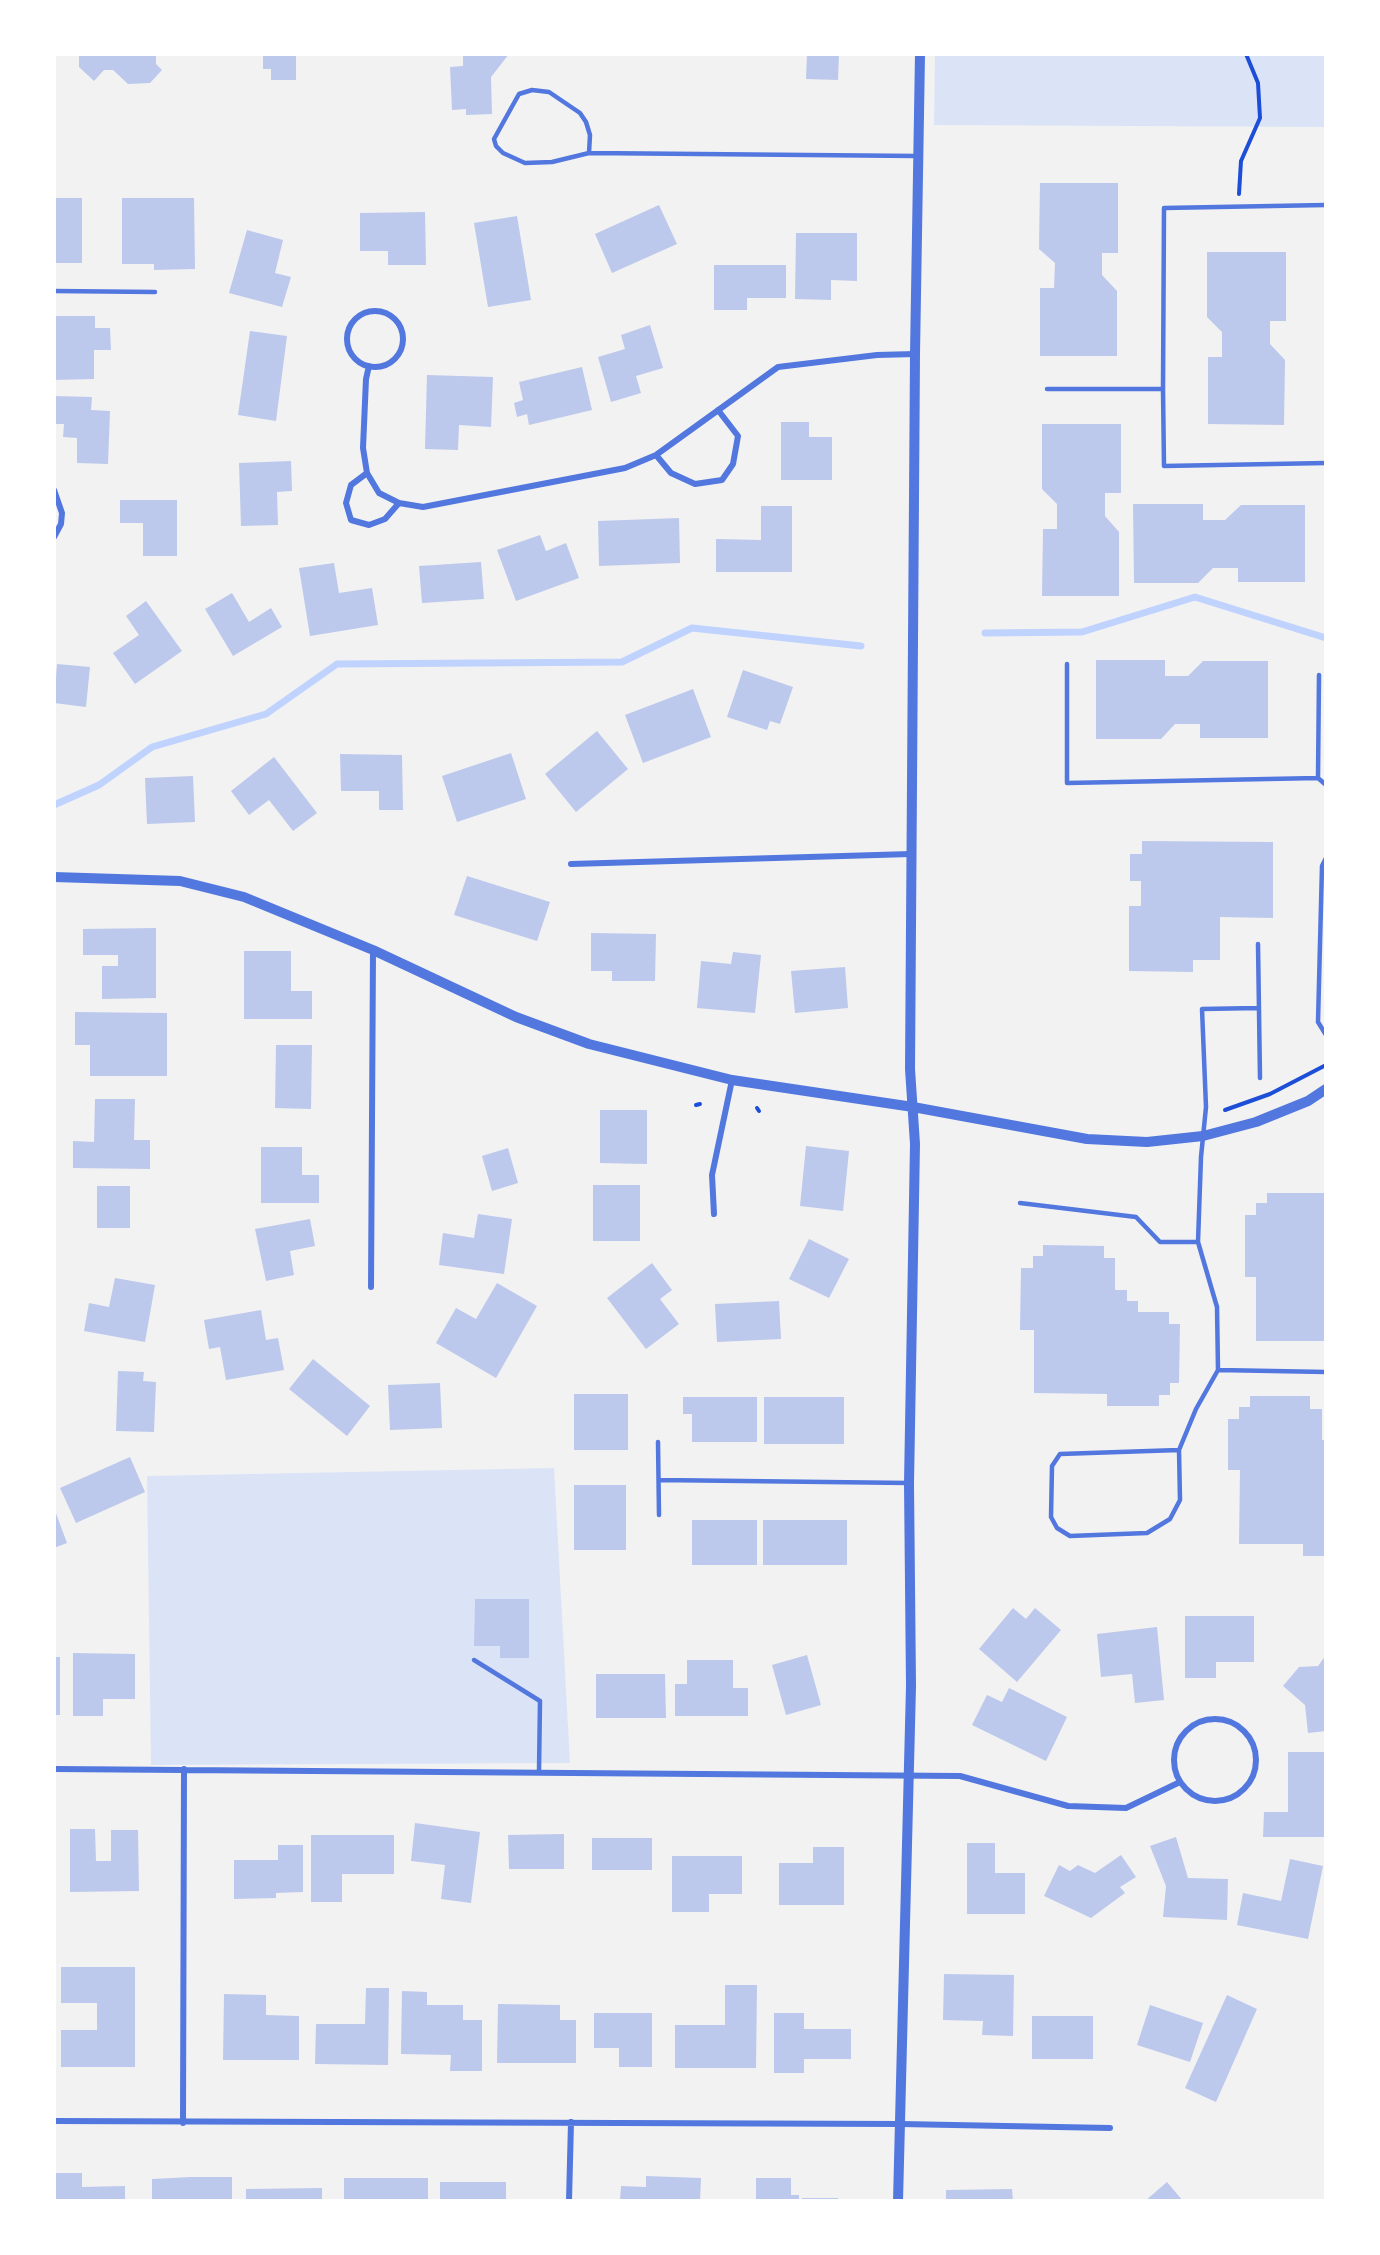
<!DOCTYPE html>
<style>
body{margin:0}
#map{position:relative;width:1380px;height:2255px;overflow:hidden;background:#f2f2f2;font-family:Figtree,sans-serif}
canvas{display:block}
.frame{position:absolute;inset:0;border:56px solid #fff;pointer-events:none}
</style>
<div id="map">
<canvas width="1380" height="2255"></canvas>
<div class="frame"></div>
</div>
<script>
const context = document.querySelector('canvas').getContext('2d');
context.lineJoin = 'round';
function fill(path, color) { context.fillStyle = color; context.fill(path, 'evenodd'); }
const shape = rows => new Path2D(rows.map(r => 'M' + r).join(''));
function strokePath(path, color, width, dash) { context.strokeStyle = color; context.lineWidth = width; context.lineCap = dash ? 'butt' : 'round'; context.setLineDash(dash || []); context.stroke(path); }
fill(shape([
 [935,54,1326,54,1326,127,934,125],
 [554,1468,570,1763,151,1765,147,1476]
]), '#dbe4f7');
strokePath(shape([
 [985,633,1082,632,1195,597,1326,638],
 [54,805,99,785,152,747,266,714,337,664,622,662,692,628,861,646]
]), '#bfd3fe', 7);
fill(shape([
 [79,54,156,54,156,64,162,70,150,83,128,84,113,70,104,70,94,81,79,67],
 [263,54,296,54,296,80,271,80,271,69,263,69],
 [463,54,509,54,491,77,492,114,466,115,466,109,452,110,450,67,463,66],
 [807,54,839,54,838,80,806,79],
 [1040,183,1118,183,1118,253,1102,253,1102,275,1117,291,1117,356,1040,356,1040,288,1054,288,1055,263,1039,249],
 [54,198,82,198,82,263,54,263],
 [122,198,194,198,195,269,154,270,154,264,122,264],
 [659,205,677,244,612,273,595,234],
 [425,212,426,265,388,265,388,251,360,251,360,213],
 [517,216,531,300,488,307,474,223],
 [247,230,283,240,275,273,291,277,282,307,229,293],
 [796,233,857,233,857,281,831,280,831,300,795,299],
 [1207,252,1286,252,1286,321,1270,321,1270,344,1285,360,1284,425,1208,424,1208,357,1222,357,1222,332,1207,317],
 [714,265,786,265,786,298,747,298,747,310,714,310],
 [54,316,95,316,95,328,110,328,111,350,94,350,94,379,54,380],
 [650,325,663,368,636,376,641,393,611,402,598,357,625,349,621,335],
 [250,331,287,336,276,421,238,415],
 [582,367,592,410,529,425,527,414,517,417,514,403,523,400,519,382],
 [427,375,493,377,491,427,459,425,458,450,425,449],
 [54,396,92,397,91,410,110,411,108,464,77,463,77,438,63,437,64,424,54,424],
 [781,422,809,422,809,437,832,437,832,480,781,480],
 [1042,424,1121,424,1121,493,1105,493,1105,516,1119,532,1119,596,1042,596,1043,529,1057,529,1057,504,1042,489],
 [291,461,292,491,277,492,278,525,241,526,239,463],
 [120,500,177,500,177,556,143,556,143,523,120,523],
 [1133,504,1203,504,1203,520,1225,520,1241,505,1305,505,1305,582,1238,582,1238,568,1213,568,1198,583,1134,583],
 [761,506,792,506,792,572,716,572,716,539,761,540],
 [679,518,680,563,599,566,598,521],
 [540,535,546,551,566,543,579,578,516,601,497,550],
 [481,562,484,599,422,603,419,566],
 [334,563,339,593,372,588,378,625,310,636,299,568],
 [232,593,249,622,271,608,282,627,233,656,205,609],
 [146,601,182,651,135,684,113,653,139,635,126,616],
 [1096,660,1165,660,1165,676,1188,676,1203,661,1268,661,1268,738,1200,738,1200,724,1175,724,1161,739,1096,739],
 [57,664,90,667,86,707,54,703],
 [743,670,793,687,780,724,770,721,767,730,727,717],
 [693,689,711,737,643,763,625,715],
 [597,731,628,769,576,812,545,774],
 [511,753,526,799,457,822,442,776],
 [340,754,402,755,403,810,379,810,379,791,341,791],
 [274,757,317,813,293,831,269,800,249,815,231,791],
 [193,776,195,822,147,824,145,778],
 [1142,841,1273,842,1273,918,1220,917,1220,960,1193,960,1193,972,1129,971,1129,906,1141,906,1141,881,1130,881,1130,854,1142,854],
 [467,876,550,902,537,941,454,915],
 [156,928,156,998,102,999,102,966,118,966,118,955,83,955,83,929],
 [591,933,656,934,655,981,612,981,612,971,591,971],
 [244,951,291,951,291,991,312,991,312,1019,244,1019],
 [733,952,761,955,755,1013,697,1008,701,961,731,964],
 [845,967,848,1008,795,1013,791,971],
 [75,1012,167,1013,167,1076,90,1076,90,1045,75,1045],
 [276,1045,312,1045,311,1109,275,1108],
 [95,1099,135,1099,134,1140,150,1140,150,1169,73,1168,73,1141,94,1142],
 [600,1110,647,1110,647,1164,600,1163],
 [806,1146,849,1151,843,1211,800,1206],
 [261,1147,302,1147,302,1175,319,1175,319,1203,261,1203],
 [508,1148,518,1183,492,1191,482,1156],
 [593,1185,640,1185,640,1241,593,1241],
 [97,1186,130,1186,130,1228,97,1228],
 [1267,1193,1326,1193,1326,1341,1256,1341,1256,1277,1245,1277,1245,1215,1256,1215,1256,1203,1267,1203],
 [478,1214,512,1219,504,1274,439,1265,443,1233,474,1238],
 [310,1219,315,1246,290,1251,294,1275,266,1281,255,1229],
 [809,1239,849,1259,829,1298,789,1279],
 [1043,1245,1104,1246,1104,1258,1115,1258,1115,1290,1127,1290,1127,1301,1138,1301,1138,1312,1169,1312,1169,1324,1180,1324,1179,1383,1170,1383,1170,1395,1159,1395,1159,1406,1107,1406,1107,1394,1034,1393,1034,1330,1020,1330,1021,1268,1033,1268,1033,1256,1043,1256],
 [652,1263,672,1290,660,1299,679,1324,646,1349,607,1298],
 [115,1278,155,1285,145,1342,84,1331,89,1303,109,1307],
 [497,1283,537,1306,496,1378,436,1343,456,1308,476,1319],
 [779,1301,781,1339,717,1342,715,1304],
 [261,1310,266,1340,278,1338,284,1370,226,1380,220,1347,209,1349,204,1320],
 [313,1359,370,1406,347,1436,289,1389],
 [118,1371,144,1372,143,1381,156,1382,154,1432,116,1431],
 [440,1383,442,1428,390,1430,388,1385],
 [574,1394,628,1394,628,1450,574,1450],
 [1250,1396,1310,1396,1310,1409,1322,1409,1322,1440,1326,1440,1326,1556,1303,1556,1303,1544,1239,1544,1240,1470,1228,1470,1228,1419,1239,1419,1239,1407,1250,1407],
 [683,1397,757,1397,757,1442,692,1442,692,1414,683,1414],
 [764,1397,844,1397,844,1444,764,1444],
 [130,1457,145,1492,76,1523,60,1488],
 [574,1485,626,1485,626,1550,574,1550],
 [54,1508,67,1543,54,1548],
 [692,1520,757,1520,757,1565,692,1565],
 [763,1520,847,1520,847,1565,763,1565],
 [475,1599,529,1599,529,1658,500,1658,500,1646,474,1646],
 [1013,1608,1026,1619,1035,1608,1061,1630,1017,1682,979,1649],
 [1185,1616,1254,1616,1254,1662,1216,1662,1216,1678,1185,1678],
 [1157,1627,1164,1700,1135,1703,1132,1674,1101,1677,1097,1634],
 [73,1653,135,1654,135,1699,103,1699,103,1716,73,1716],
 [807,1655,821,1705,786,1715,772,1665],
 [1326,1655,1326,1731,1308,1733,1305,1705,1283,1686,1299,1667,1318,1666],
 [54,1657,60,1657,60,1715,54,1715],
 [687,1660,733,1660,733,1688,748,1688,748,1716,675,1716,675,1684,687,1684],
 [596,1674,665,1674,666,1718,596,1718],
 [1009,1688,1067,1717,1046,1761,972,1725,987,1695,1002,1702],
 [1288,1752,1326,1752,1326,1837,1263,1837,1264,1812,1288,1812],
 [415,1823,480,1832,471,1903,441,1899,445,1865,411,1861],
 [70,1829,95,1829,96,1861,111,1861,111,1830,138,1830,139,1891,70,1892],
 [564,1834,564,1869,509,1869,508,1835],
 [311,1835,394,1835,394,1874,342,1874,342,1902,311,1902],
 [1176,1837,1188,1878,1228,1879,1227,1920,1163,1917,1166,1886,1150,1846],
 [592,1838,652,1838,652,1870,592,1870],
 [967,1843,995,1843,995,1873,1025,1873,1025,1914,967,1914],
 [278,1845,303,1845,303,1892,276,1893,276,1898,234,1899,234,1860,278,1860],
 [813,1847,844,1847,844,1905,779,1905,779,1863,813,1863],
 [1121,1855,1136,1877,1120,1887,1125,1893,1091,1918,1044,1896,1059,1865,1070,1871,1078,1865,1095,1873],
 [672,1856,742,1856,742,1894,709,1894,709,1912,672,1912],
 [1290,1859,1323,1866,1308,1939,1237,1925,1243,1893,1281,1901],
 [61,1967,135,1967,135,2067,61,2067,61,2030,97,2030,97,2003,61,2003],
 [944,1974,1014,1975,1013,2036,982,2035,983,2021,943,2020],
 [725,1985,757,1985,756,2068,675,2068,675,2025,725,2025],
 [366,1988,389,1988,388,2065,315,2064,316,2024,365,2024],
 [402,1991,427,1992,427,2005,463,2005,463,2020,482,2020,482,2071,450,2071,451,2055,401,2054],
 [224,1994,266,1995,266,2015,299,2016,299,2060,223,2060],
 [1227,1995,1257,2009,1216,2102,1185,2088],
 [498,2004,560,2005,560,2020,576,2020,576,2063,497,2063],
 [1150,2005,1203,2023,1190,2062,1137,2045],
 [594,2013,652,2013,652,2067,619,2067,619,2048,594,2048],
 [774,2013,804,2013,804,2029,851,2029,851,2059,804,2059,804,2073,774,2073],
 [1032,2016,1093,2016,1093,2059,1032,2059],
 [54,2173,82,2173,82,2187,125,2186,125,2201,54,2201],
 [646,2176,701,2178,700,2201,620,2201,621,2186,646,2187],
 [191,2177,232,2177,232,2201,152,2201,152,2179],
 [344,2178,428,2178,428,2201,344,2201],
 [756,2178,791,2178,791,2195,799,2195,799,2201,756,2201],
 [440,2182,506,2182,506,2201,440,2201],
 [1167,2182,1183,2201,1145,2201],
 [322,2188,322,2201,246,2201,246,2189],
 [1012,2189,1013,2201,946,2201,946,2190],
 [802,2198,838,2198,838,2201,802,2201]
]), '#bdc9ec');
strokePath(shape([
 [1239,194,1241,161,1260,118,1258,83,1246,54],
 [696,1105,700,1104],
 [757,1108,759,1111],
 [1225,1110,1270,1094,1326,1065]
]), '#1d4ed8', 4);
strokePath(shape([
 [589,153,590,135,586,122,580,113,549,92,532,90,519,94,494,139,496,146,503,153,525,163,552,162,589,153,917,156],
 [1326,205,1164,208,1163,389,1164,466,1326,463],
 [54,291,155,292],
 [1047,389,1163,389],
 [1067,664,1067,783,1318,778,1326,785],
 [1318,778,1319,675],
 [1326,858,1322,866,1318,1022,1326,1035],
 [1258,944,1260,1078],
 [1020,1203,1136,1217,1160,1242,1198,1242],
 [1218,1370,1326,1372],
 [658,1442,659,1515],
 [1179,1450,1196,1409,1218,1370,1217,1307,1198,1242,1201,1157,1206,1107,1202,1009,1258,1008],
 [1179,1450,1180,1500,1170,1519,1147,1533,1070,1536,1057,1528,1051,1517,1052,1466,1060,1454,1179,1450],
 [659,1480,909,1483],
 [474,1660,540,1701,539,1771]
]), '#5277de', 4.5);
strokePath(shape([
 '347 339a28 28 0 1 1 56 0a28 28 0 1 1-56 0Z',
 [369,366,366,379,363,448,367,473,379,493,399,503,423,507,625,468,656,455,778,367,877,355,915,354],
 [656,455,671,473,695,484,722,480,733,464,738,436,718,410],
 [367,473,351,485,346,503,351,520,369,525,385,519,399,503],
 [54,490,62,513,61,524,54,537],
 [571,864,911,854],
 [714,1214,712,1175,732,1080],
 [371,1287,373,950],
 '1174 1760a41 41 0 1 1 82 0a41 41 0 1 1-82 0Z',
 [54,1769,960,1776,1068,1806,1126,1808,1180,1782],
 [54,2121,901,2124,1110,2128],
 [183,2123,184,1769],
 [569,2201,571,2122]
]), '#5277de', 6);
strokePath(shape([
 [54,877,180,881,244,897,373,950,516,1017,589,1044,732,1080,913,1107,1087,1139,1147,1142,1203,1136,1256,1122,1308,1101,1326,1089],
 [898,2201,911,1686,909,1483,915,1144,910,1069,915,354,920,54]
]), '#5277de', 10);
</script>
